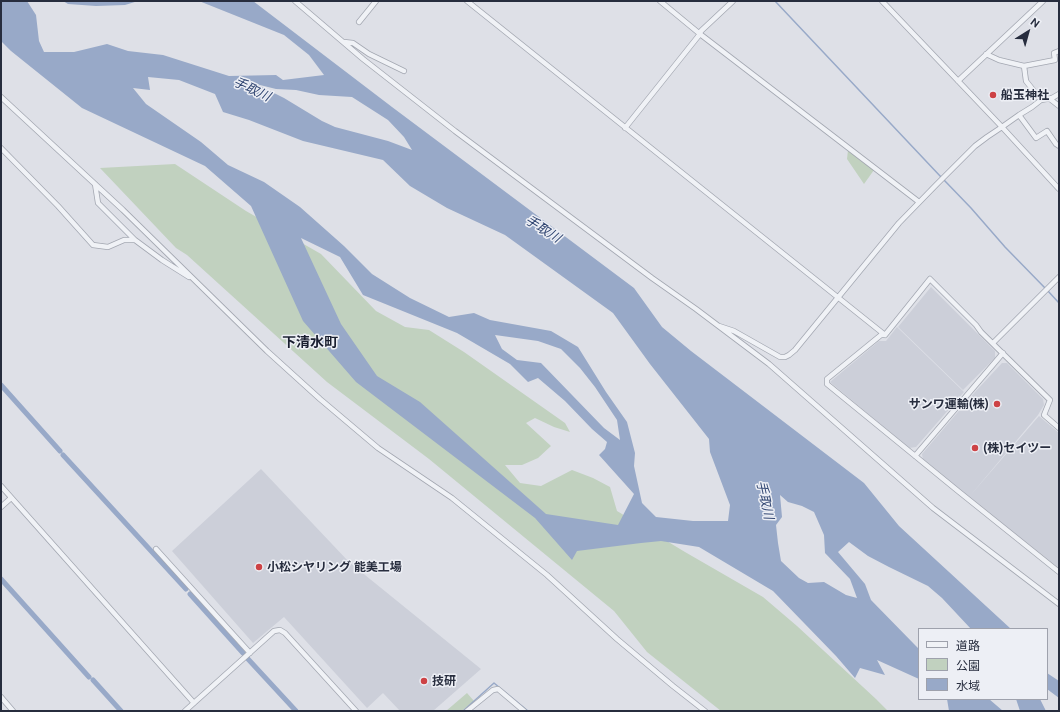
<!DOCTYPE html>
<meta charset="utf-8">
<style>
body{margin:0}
#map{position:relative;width:1060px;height:712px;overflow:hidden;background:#dee0e7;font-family:Ubuntu,"Noto Sans JP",sans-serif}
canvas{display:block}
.frame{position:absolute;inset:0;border:2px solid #272d3e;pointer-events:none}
.legend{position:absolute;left:918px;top:628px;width:130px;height:72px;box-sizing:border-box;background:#edeff5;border:1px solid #9ea1ac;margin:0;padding:5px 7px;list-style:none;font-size:12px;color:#272d3e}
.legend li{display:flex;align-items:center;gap:8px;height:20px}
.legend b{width:20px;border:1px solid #9ea1ac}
.north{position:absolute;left:1008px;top:12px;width:40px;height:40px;-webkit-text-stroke:3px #edeff5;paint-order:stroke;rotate:37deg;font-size:11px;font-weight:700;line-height:16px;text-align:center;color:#272d3e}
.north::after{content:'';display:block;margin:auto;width:14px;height:18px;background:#272d3e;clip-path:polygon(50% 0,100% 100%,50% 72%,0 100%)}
</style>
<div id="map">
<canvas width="1060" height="712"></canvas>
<div class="frame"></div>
<ul class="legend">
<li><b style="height:5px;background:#f0f2f6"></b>道路</li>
<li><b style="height:11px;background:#c1d1bf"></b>公園</li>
<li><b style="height:11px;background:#98a9c8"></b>水域</li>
</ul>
<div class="north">N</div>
</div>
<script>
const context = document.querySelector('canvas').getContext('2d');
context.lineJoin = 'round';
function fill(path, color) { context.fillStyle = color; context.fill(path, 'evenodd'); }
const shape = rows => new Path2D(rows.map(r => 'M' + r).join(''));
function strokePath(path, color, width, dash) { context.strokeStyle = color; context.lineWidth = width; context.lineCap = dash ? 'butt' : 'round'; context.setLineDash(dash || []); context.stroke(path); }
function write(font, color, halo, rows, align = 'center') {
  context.font = font + ' Ubuntu,"Noto Sans JP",sans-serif'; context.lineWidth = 3; context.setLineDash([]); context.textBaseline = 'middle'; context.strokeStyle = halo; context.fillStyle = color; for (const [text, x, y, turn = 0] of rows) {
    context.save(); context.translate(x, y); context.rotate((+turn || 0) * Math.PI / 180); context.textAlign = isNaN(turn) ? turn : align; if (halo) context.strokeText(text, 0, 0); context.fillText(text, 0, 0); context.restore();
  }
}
fill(shape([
 [931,287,995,351,995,358,963,390,898,327],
 [897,327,964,392,916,447,909,448,830,382,879,341,886,341],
 [1002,363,1007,363,1043,399,1044,405,1038,415,969,497,923,460,922,454,975,392],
 [1039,416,1059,433,1059,568,969,497],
 [261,469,349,562,481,669,433,711,400,711,383,693,367,708,284,617,253,643,172,551]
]), '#cccfd9');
fill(shape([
 [848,150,874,170,864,184,847,159],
 [175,164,246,211,321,254,376,311,405,327,429,330,464,352,565,423,570,432,554,427,535,418,526,423,551,446,538,458,522,465,505,465,520,483,541,486,572,470,593,478,610,487,617,511,685,552,763,597,797,626,876,699,888,711,721,711,647,652,614,611,429,459,327,382,187,255,176,248,100,168],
 [467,693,474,701,462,711,446,711]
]), '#c1d1bf');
fill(shape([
 [1,1,27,1,36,15,39,41,44,52,74,52,107,44,128,51,163,55,229,76,276,75,283,80,324,75,309,55,284,35,199,1,253,1,392,107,634,288,662,327,691,351,864,483,899,526,1011,629,971,629,942,598,928,586,889,567,868,556,849,542,838,552,865,584,871,600,914,644,919,649,919,679,877,660,885,675,860,668,855,678,836,656,773,591,699,547,661,541,641,543,577,551,572,560,535,518,356,382,303,321,251,206,205,166,82,108,11,51,1,41],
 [148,77,179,80,215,94,223,112,249,120,303,141,383,160,410,186,447,208,505,235,613,313,650,364,709,439,710,452,730,505,728,521,693,521,656,517,642,503,634,466,635,453,627,422,606,392,578,347,551,331,490,320,474,313,449,317,410,298,372,274,344,246,300,207,264,182,228,165,201,142,146,104,133,88,150,90],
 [256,84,276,89,296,90,319,95,352,97,388,120,404,137,412,150,388,141,335,127,322,121,284,98],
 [301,238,340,257,363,295,457,333,510,364,528,382,538,378,565,401,592,429,607,442,605,449,599,455,634,494,618,525,546,514,420,402,377,376,341,324],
 [495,335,538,341,561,349,580,368,595,387,617,420,620,440,604,428,541,363,517,360,502,349],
 [780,495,788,502,802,506,814,512,824,535,825,553,850,579,857,598,846,595,824,582,808,583,799,578,781,561,778,543,776,525,782,517],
 [63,1,138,1,125,5,96,6,68,4],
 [1047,673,1059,681,1059,698,1047,689],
 [947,699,989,699,1003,711,949,711],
 [1016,699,1040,699,1046,711,1020,711]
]), '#98a9c8');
strokePath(shape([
 [775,1,941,177],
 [944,180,971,208,1005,247,1045,288],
 [1048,291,1059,303],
 [463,711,494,683,528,711]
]), '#98a9c8', 1.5);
strokePath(shape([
 [1,385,60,451],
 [63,455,186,589],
 [1,579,89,677],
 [190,594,243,653],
 [248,659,296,711],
 [93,680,121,711]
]), '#98a9c8', 5);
const minor = shape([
 [295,1,363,59,455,131,652,278,696,309,769,364,933,508,1059,604],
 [467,1,885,335],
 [660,1,700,34,919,202],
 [882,1,1002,127,1059,189],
 [359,22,376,1],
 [344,42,353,43,369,54,404,71],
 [986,54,999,60,1024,66,1055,60,1054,53,1059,51],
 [1024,66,1026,81,1041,100],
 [958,81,1043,1],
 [1,97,123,210,267,351,320,399,378,448,452,498,547,575,617,639,673,686,705,711],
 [1050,99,1059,106],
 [1019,115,1036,138,1047,131,1056,144,1059,146],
 [625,128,700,34,701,31,733,1],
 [1,148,58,206,93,245,108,247,124,240,135,240,162,260,189,277],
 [95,184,98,203,135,240],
 [930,279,885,335,881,335,827,379,827,384,958,491,1059,572],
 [930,279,976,325,981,332,1050,400,1044,415,1059,428],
 [719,326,734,331,780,357,785,357,789,355,795,350,899,223,936,185,975,146,987,137,1002,127,1019,115,1032,107,1041,100,1052,98,1059,94],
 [993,343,1059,277],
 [915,456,1003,353],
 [1,486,194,703],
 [1,507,11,498],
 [156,549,250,653],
 [1,697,13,711],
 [185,711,274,631,280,630,285,633,356,711],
 [467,711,493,690,498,689,524,711]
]);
strokePath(minor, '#a3a7b1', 6);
strokePath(minor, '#f0f2f6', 4.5);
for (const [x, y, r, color] of [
 [993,95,4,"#cd4245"],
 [997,404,4,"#cd4245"],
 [975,448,4,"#cd4245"],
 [259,567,4,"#cd4245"],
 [424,681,4,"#cd4245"]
]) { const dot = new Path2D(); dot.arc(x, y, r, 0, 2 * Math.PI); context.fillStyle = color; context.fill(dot); strokePath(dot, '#edeff5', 1.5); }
write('bold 12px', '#272d3e', '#edeff5', [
 ["船玉神社",1001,95],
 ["サンワ運輸(株)",989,404,"right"],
 ["(株)セイツー",983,448],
 ["小松シヤリング 能美工場",267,567],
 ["技研",432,681]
], 'left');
write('italic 13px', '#314672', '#edeff5', [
 ["手取川",252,89,25],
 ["手取川",543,229,32],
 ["手取川",765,500,78]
]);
write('bold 14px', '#191e2f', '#edeff5', [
 ["下清水町",310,342]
]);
</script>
